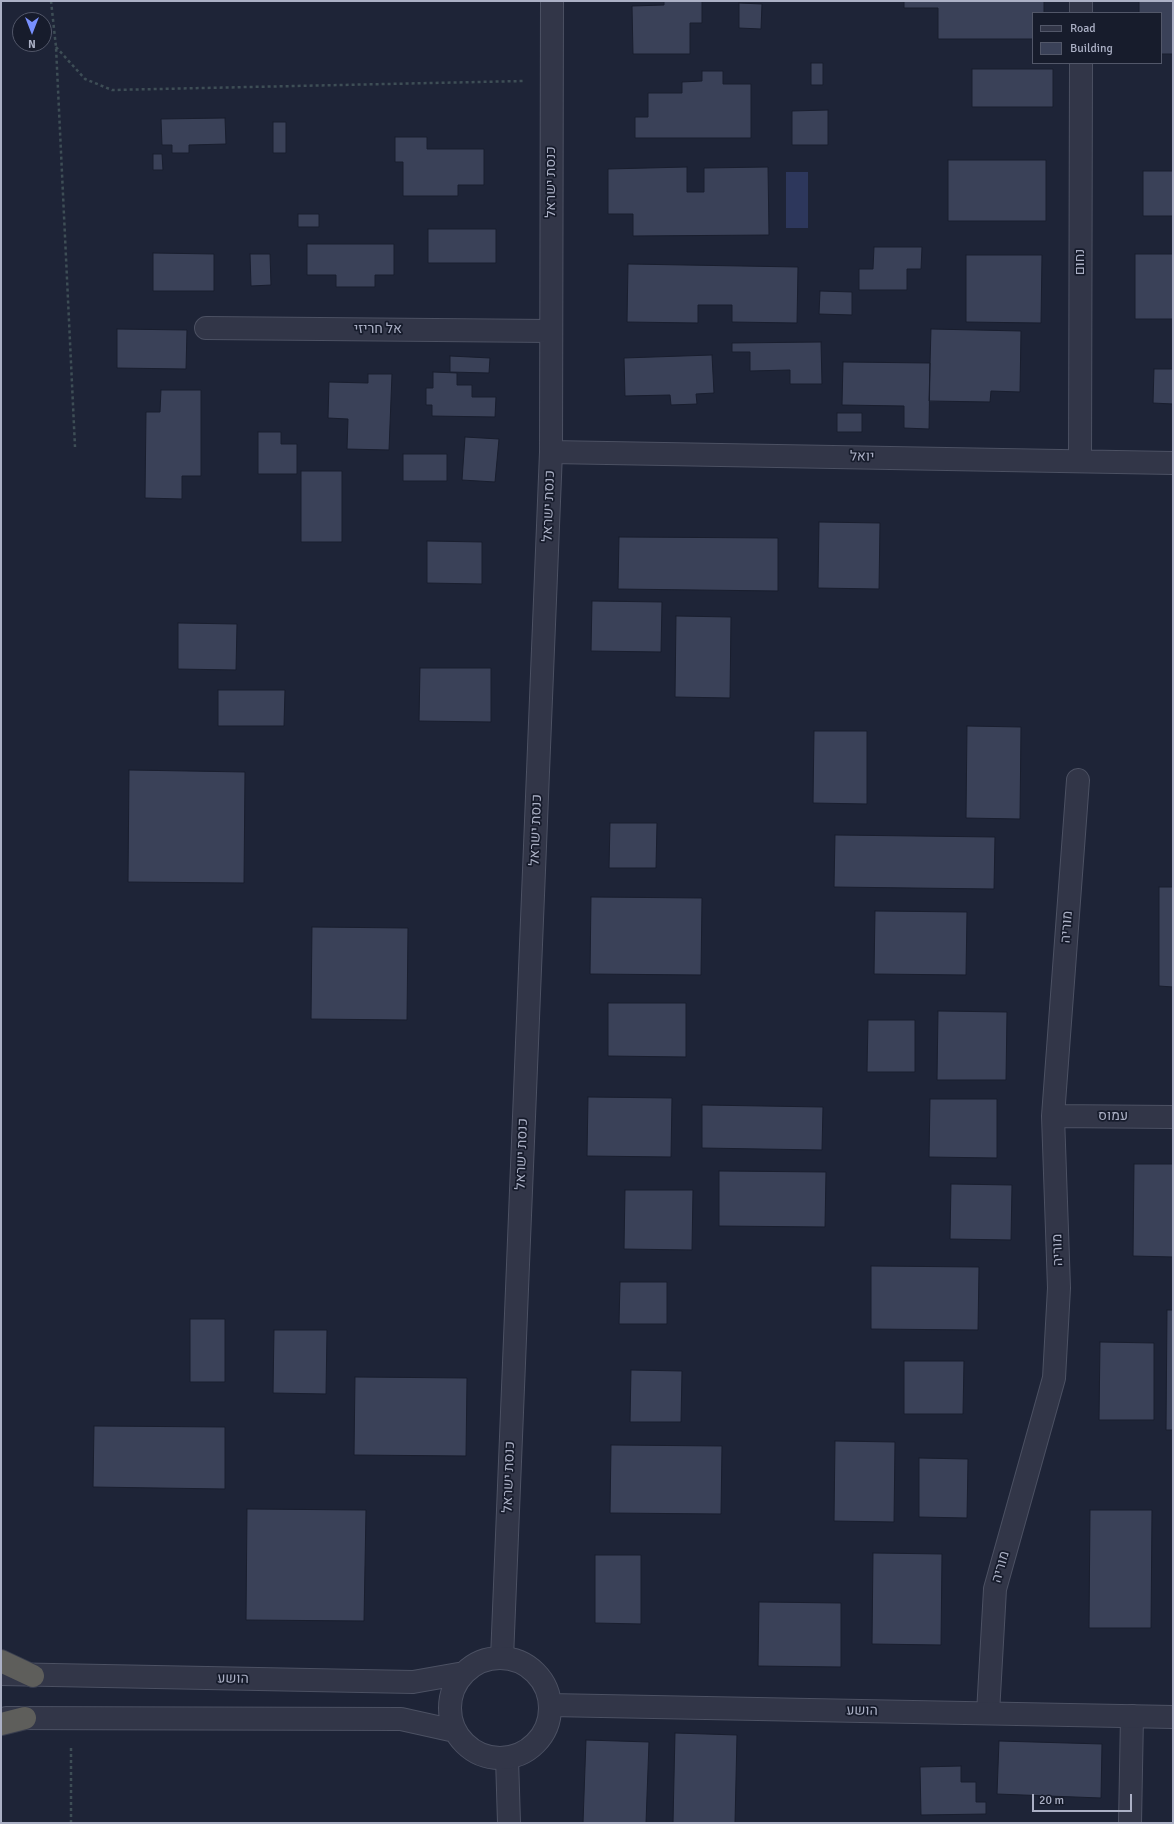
<!DOCTYPE html>
<meta charset="utf-8">
<style>
body{margin:0}
#map{position:relative;width:1174px;height:1824px;overflow:hidden;background:#1e2437;font-family:Signika,sans-serif}
canvas{display:block}
.frame{position:absolute;inset:0;border:2px solid #abb0c5;pointer-events:none}
.legend{position:absolute;left:1032px;top:12px;width:130px;height:52px;box-sizing:border-box;background:#171c2c;border:1px solid #525769;margin:0;padding:5px 7px;list-style:none;font-size:12px;color:#abb0c5}
.legend li{display:flex;align-items:center;gap:8px;height:20px}
.legend b{width:20px;border:1px solid #525769}
.north{position:absolute;left:12px;top:12px;width:40px;height:40px;box-sizing:border-box;background:#171c2c;border:1px solid #525769;border-radius:50%;rotate:180deg;font-size:11px;font-weight:700;line-height:16px;text-align:center;color:#abb0c5}
.north::after{content:'';display:block;margin:auto;width:14px;height:18px;background:#7890fe;clip-path:polygon(50% 0,100% 100%,50% 72%,0 100%)}
.scale{position:absolute;left:1032px;top:1794px;width:100px;height:18px;box-sizing:border-box;border:2px solid #abb0c5;border-top:0;padding-left:5px;font-size:12px;line-height:14px;white-space:nowrap;color:#abb0c5;-webkit-text-stroke:3px #171c2c;paint-order:stroke}
</style>
<div id="map">
<canvas width="1174" height="1824"></canvas>
<div class="frame"></div>
<ul class="legend">
<li><b style="height:5px;background:#323648"></b>Road</li>
<li><b style="height:11px;background:#3a4158"></b>Building</li>
</ul>
<div class="north">N</div>
<div class="scale">20 m</div>
</div>
<script>
const context = document.querySelector('canvas').getContext('2d');
context.lineJoin = 'round';
function fill(path, color) { context.fillStyle = color; context.fill(path, 'evenodd'); }
const shape = rows => new Path2D(rows.map(r => 'M' + r).join(''));
function strokePath(path, color, width, dash) { context.strokeStyle = color; context.lineWidth = width; context.lineCap = dash ? 'butt' : 'round'; context.setLineDash(dash || []); context.stroke(path); }
function write(font, color, halo, rows, align = 'center') {
  context.font = font + ' Signika,Heebo,sans-serif'; context.lineWidth = 3.5; context.setLineDash([]); context.textBaseline = 'middle'; context.strokeStyle = halo; context.fillStyle = color; for (const [text, x, y, turn = 0] of rows) {
    context.save(); context.translate(x, y); context.rotate((+turn || 0) * Math.PI / 180); context.textAlign = isNaN(turn) ? turn : align; if (halo) context.strokeText(text, 0, 0); context.fillText(text, 0, 0); context.restore();
  }
}
fill(shape([
 [786,172,808,172,808,228,786,228]
]), '#2d375c');
const building = shape([
 [664,1,702,1,702,23,690,23,690,54,633,54,632,6,664,5,664,1],
 [904,1,1044,1,1044,13,1033,13,1033,39,938,39,938,8,904,8,904,1],
 [1139,1,1173,1,1173,54,1161,54,1161,13,1139,13,1139,1],
 [739,3,762,4,761,29,739,28,739,3],
 [811,63,823,63,823,85,811,85,811,63],
 [972,69,1053,69,1053,107,972,107,972,69],
 [702,71,723,71,723,84,751,84,751,138,635,138,635,117,648,117,648,93,682,93,682,82,702,81,702,71],
 [828,110,828,145,792,145,792,111,828,110],
 [225,118,226,144,189,145,189,153,172,153,172,145,162,145,161,119,225,118],
 [273,122,286,122,286,153,273,153,273,122],
 [395,137,427,137,427,149,484,149,484,185,458,185,458,196,403,196,403,162,395,162,395,137],
 [153,154,162,154,163,170,153,170,153,154],
 [948,160,1046,160,1046,221,948,221,948,160],
 [687,167,687,192,704,192,704,168,768,167,769,235,633,236,633,214,608,214,608,169,687,167],
 [1143,171,1173,171,1173,216,1143,216,1143,171],
 [298,214,319,214,319,227,298,227,298,214],
 [428,229,496,229,496,263,428,263,428,229],
 [307,244,394,244,394,275,375,275,375,287,336,287,336,275,307,275,307,244],
 [874,247,922,247,921,269,907,269,907,290,859,290,859,269,873,269,874,247],
 [153,253,214,254,214,291,153,291,153,253],
 [250,254,270,254,271,285,251,286,250,254],
 [1135,254,1173,254,1173,319,1135,319,1135,254],
 [966,255,1042,255,1041,323,966,322,966,255],
 [628,264,798,267,797,323,732,322,732,305,698,305,698,323,627,322,628,264],
 [820,291,852,292,852,315,819,314,820,291],
 [117,329,187,330,186,369,117,368,117,329],
 [931,329,1021,331,1020,392,991,391,990,402,929,401,931,329],
 [821,342,822,384,790,384,790,370,750,371,750,352,732,352,732,343,821,342],
 [712,355,714,393,696,394,697,404,671,405,670,395,625,396,624,358,712,355],
 [450,356,490,358,489,373,450,372,450,356],
 [843,362,930,363,929,429,904,428,904,406,842,405,843,362],
 [1154,369,1173,369,1173,404,1153,403,1154,369],
 [433,372,457,373,457,385,472,385,472,397,496,397,495,417,432,416,432,405,426,405,426,388,433,388,433,372],
 [368,374,392,374,389,450,347,449,348,419,328,418,329,382,368,383,368,374],
 [161,390,201,390,201,476,182,476,182,499,145,498,146,412,160,412,161,390],
 [837,413,862,413,862,432,837,432,837,413],
 [258,432,281,432,281,444,297,444,297,474,258,474,258,432],
 [465,437,499,439,495,482,462,480,465,437],
 [403,454,447,454,447,481,403,481,403,454],
 [301,471,342,471,342,542,301,542,301,471],
 [819,522,880,523,879,589,818,588,819,522],
 [619,537,778,538,778,591,618,589,619,537],
 [427,541,482,542,482,584,427,583,427,541],
 [592,601,662,602,661,652,591,651,592,601],
 [676,616,731,617,730,698,675,697,676,616],
 [178,623,237,624,236,670,178,669,178,623],
 [420,668,491,668,491,722,419,721,420,668],
 [218,690,285,690,284,726,218,726,218,690],
 [967,726,1021,727,1020,819,966,818,967,726],
 [814,731,867,731,867,804,813,803,814,731],
 [129,770,245,772,244,883,128,882,129,770],
 [610,823,657,823,656,868,609,868,610,823],
 [835,835,995,837,994,889,834,887,835,835],
 [1159,887,1173,887,1173,987,1159,986,1159,887],
 [591,897,702,898,701,975,590,974,591,897],
 [875,911,967,912,966,975,874,974,875,911],
 [312,927,408,928,407,1020,311,1019,312,927],
 [608,1003,686,1003,686,1057,608,1056,608,1003],
 [938,1011,1007,1012,1006,1080,937,1080,938,1011],
 [868,1020,915,1020,915,1072,867,1072,868,1020],
 [588,1097,672,1098,671,1157,587,1156,588,1097],
 [930,1099,997,1099,997,1158,929,1157,930,1099],
 [702,1105,823,1107,822,1150,702,1148,702,1105],
 [1134,1164,1173,1164,1173,1257,1133,1256,1134,1164],
 [719,1171,826,1172,825,1227,719,1226,719,1171],
 [951,1184,1012,1185,1011,1240,950,1239,951,1184],
 [625,1190,693,1190,692,1250,624,1249,625,1190],
 [871,1266,979,1267,978,1330,871,1329,871,1266],
 [620,1282,667,1282,667,1324,619,1324,620,1282],
 [1167,1310,1173,1310,1173,1430,1166,1430,1167,1310],
 [190,1319,225,1319,225,1382,190,1382,190,1319],
 [274,1330,327,1330,326,1394,273,1393,274,1330],
 [1100,1342,1154,1343,1154,1420,1099,1420,1100,1342],
 [904,1361,964,1361,963,1414,904,1414,904,1361],
 [631,1370,682,1371,681,1422,630,1422,631,1370],
 [355,1377,467,1378,466,1456,354,1455,355,1377],
 [94,1426,225,1427,225,1489,93,1487,94,1426],
 [835,1441,895,1442,894,1522,834,1521,835,1441],
 [611,1445,722,1446,721,1514,610,1513,611,1445],
 [919,1458,968,1459,967,1518,919,1517,919,1458],
 [247,1509,366,1510,364,1621,246,1620,247,1509],
 [1090,1510,1152,1510,1151,1628,1089,1628,1090,1510],
 [873,1553,942,1554,941,1645,872,1644,873,1553],
 [595,1555,641,1555,641,1624,595,1623,595,1555],
 [759,1602,841,1603,841,1667,758,1666,759,1602],
 [675,1733,737,1735,735,1823,673,1823,675,1733],
 [586,1740,649,1742,646,1823,583,1823,586,1740],
 [999,1741,1102,1744,1101,1798,997,1794,999,1741],
 [961,1766,961,1782,976,1782,976,1802,986,1802,986,1814,921,1815,920,1767,961,1766]
]);
fill(building, '#3a4158');
strokePath(building, '#191e2e', 1);
const minor = shape([
 [1081,13,1081,1],
 [206,328,550,331],
 [551,452,1173,463],
 [1080,461,1081,63],
 [1053,1116,1173,1117],
 [502,1658,551,452,552,1],
 [988,1713,995,1589,1054,1378,1059,1288,1053,1116,1078,780],
 [507,1758,509,1823],
 [1130,1823,1132,1716]
]);
const tertiary = shape([
 '450 1708a50 50 0 1 1 100 0a50 50 0 1 1-100 0Z',
 [1,1674,413,1682,464,1673],
 [550,1705,1173,1717],
 [6,1718,401,1719,455,1731]
]);
const trunk = shape([
 [1,1661,33,1676],
 [1,1724,25,1718]
]);
strokePath(minor, '#4c5163', 24);
strokePath(tertiary, '#4c5163', 24);
strokePath(trunk, '#393e4f', 24);
strokePath(shape([
 [51,1,56,47,75,447],
 [56,47,85,79,112,90,523,81],
 [71,1748,71,1823]
]), '#3e4e56', 2.5, [3, 3]);
strokePath(minor, '#323648', 22);
strokePath(tertiary, '#323648', 22);
strokePath(trunk, '#5e5e5b', 22);
write('14px', '#abb0c5', '#171c2c', [
 ["כנסת ישראל",551,182,-90],
 ["נחום",1080,262,-90],
 ["אל חריזי",378,329],
 ["יואל",862,457,1],
 ["כנסת ישראל",549,506,-88],
 ["כנסת ישראל",536,830,-88],
 ["מוריה",1067,927,-86],
 ["עמוס",1113,1116],
 ["כנסת ישראל",522,1154,-88],
 ["מוריה",1058,1250,-92],
 ["כנסת ישראל",509,1477,-88],
 ["מוריה",1001,1567,-74],
 ["הושע",233,1679,1],
 ["הושע",862,1711,1]
]);
</script>
